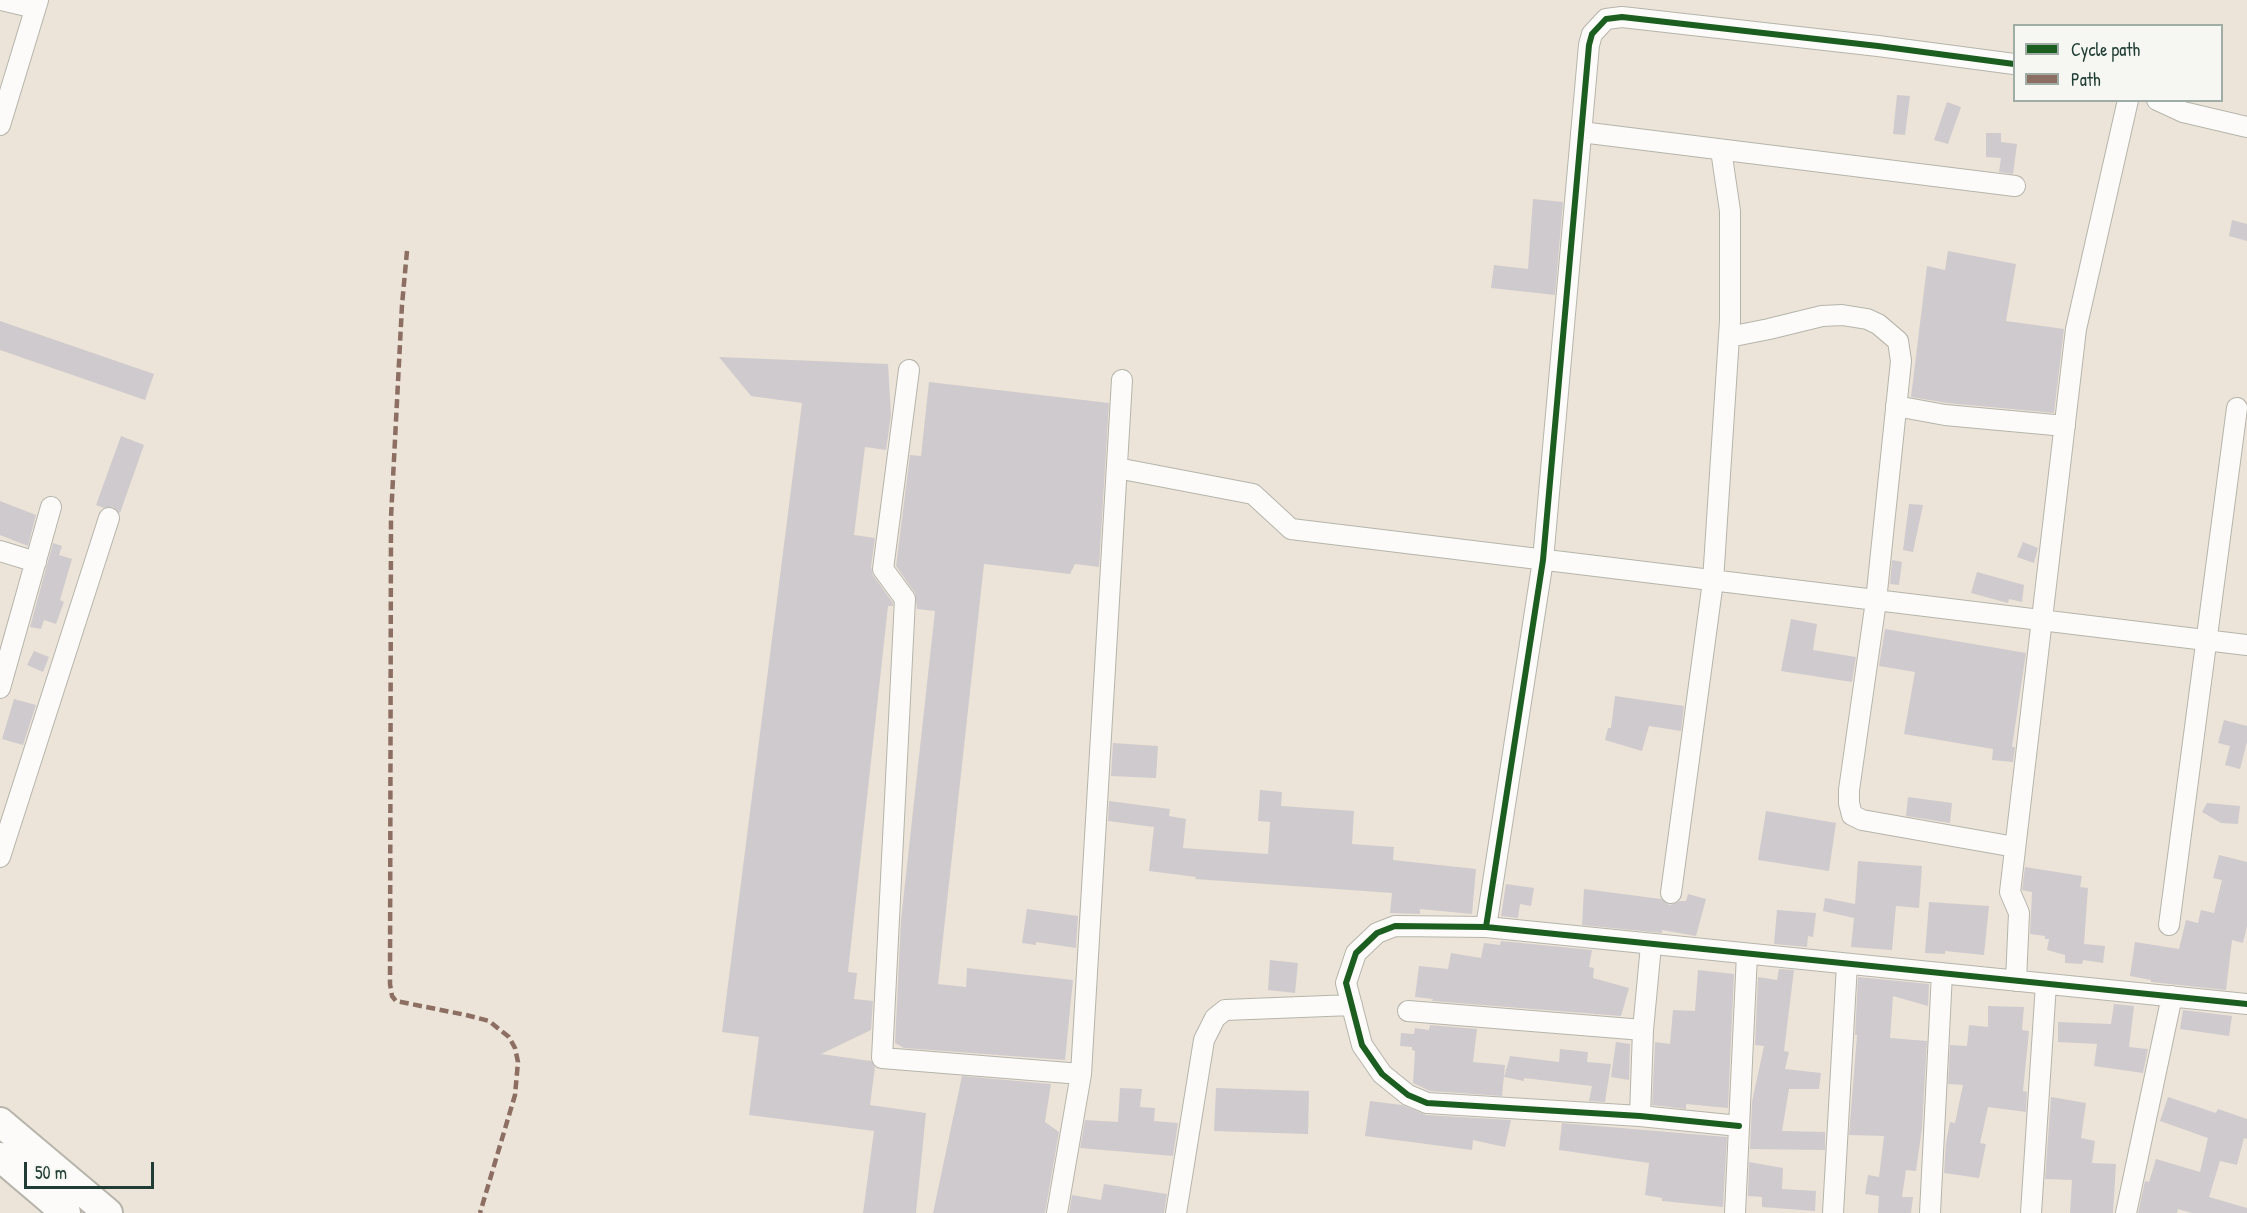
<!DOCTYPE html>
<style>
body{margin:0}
#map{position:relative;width:2247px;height:1213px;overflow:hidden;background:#ece4d8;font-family:"Patrick Hand",sans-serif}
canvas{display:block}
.legend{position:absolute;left:2013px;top:24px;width:210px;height:78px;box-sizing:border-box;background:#f6f6f2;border:2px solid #a0aca6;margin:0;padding:8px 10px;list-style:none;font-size:18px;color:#1f3d34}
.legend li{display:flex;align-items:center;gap:12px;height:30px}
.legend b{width:30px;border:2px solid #a0aca6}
.scale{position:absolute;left:24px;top:1162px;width:130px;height:27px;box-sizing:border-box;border:3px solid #1f3d34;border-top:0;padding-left:8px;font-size:18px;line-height:21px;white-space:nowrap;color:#1f3d34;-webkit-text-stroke:4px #f6f6f2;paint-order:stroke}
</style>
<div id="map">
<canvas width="2247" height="1213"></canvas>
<ul class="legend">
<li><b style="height:8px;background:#1b5e20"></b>Cycle path</li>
<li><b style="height:8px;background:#8d6e63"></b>Path</li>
</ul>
<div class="scale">50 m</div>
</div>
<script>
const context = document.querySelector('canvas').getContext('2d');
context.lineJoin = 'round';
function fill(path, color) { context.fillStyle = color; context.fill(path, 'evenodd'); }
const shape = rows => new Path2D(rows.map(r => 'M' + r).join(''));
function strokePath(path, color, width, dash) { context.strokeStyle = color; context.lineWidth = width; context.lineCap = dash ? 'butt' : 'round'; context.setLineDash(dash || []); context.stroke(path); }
fill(shape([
 [1897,95,1910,96,1905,135,1893,134],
 [1947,102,1961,107,1948,144,1934,140],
 [1986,133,2001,133,2001,142,2017,144,2013,174,1999,172,2001,158,1986,157],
 [1533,199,1563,202,1555,295,1491,288,1494,265,1528,269],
 [2232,220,2247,224,2247,241,2229,236],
 [1948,251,2016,264,2006,321,2064,329,2054,413,1947,403,1911,397,1927,266,1945,270],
 [0,321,154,374,145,400,0,350],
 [719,357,888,364,891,415,886,450,865,447,854,535,875,538,871,567,873,575,893,603,893,606,888,606,848,972,857,973,854,999,873,1001,871,1030,821,1054,871,1061,875,1067,870,1105,926,1113,916,1213,863,1213,874,1131,749,1115,759,1037,722,1032,802,403,751,396],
 [929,382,1109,403,1099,567,1075,564,1070,574,984,564,938,984,966,987,967,968,1073,980,1065,1060,904,1048,895,1043,901,920,935,611,917,609,915,593,896,566,910,455,921,456],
 [121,436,144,445,120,513,113,507,104,508,96,505],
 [0,501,36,515,28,546,0,535],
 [1909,504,1923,505,1913,552,1903,550],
 [2023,542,2038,548,2034,563,2017,557],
 [53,543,62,546,59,555,72,559,60,600,64,602,56,624,44,620,41,629,30,627],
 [1892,560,1902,562,1899,585,1890,584],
 [1977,572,2024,585,2022,602,2009,599,2008,603,1971,593],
 [1791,619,1817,624,1813,650,1856,657,1852,682,1781,671],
 [1885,629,2026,653,2012,747,2015,747,2013,762,1992,760,1993,749,1904,734,1915,672,1879,666],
 [34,651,49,657,43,672,27,665],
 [1615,696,1684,706,1681,731,1649,726,1642,751,1605,740,1608,728,1611,728],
 [14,699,36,705,23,745,2,739],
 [2224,720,2247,726,2247,742,2240,769,2225,765,2230,746,2218,743],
 [1113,743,1158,746,1156,778,1111,776],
 [1260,790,1282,792,1281,806,1354,811,1352,844,1394,847,1393,860,1476,869,1472,914,1420,909,1420,914,1390,913,1392,893,1195,879,1196,877,1149,871,1154,827,1108,821,1109,801,1170,809,1169,816,1186,819,1183,848,1268,854,1270,822,1258,821],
 [1908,797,1952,803,1950,823,1906,816],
 [2207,803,2240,806,2238,824,2221,823,2202,812],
 [1766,811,1836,823,1829,871,1758,860],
 [2219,855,2247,862,2247,926,2243,943,2232,940,2226,990,2151,982,2151,980,2130,976,2135,942,2179,949,2186,920,2198,923,2201,910,2214,913,2222,880,2213,878],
 [1858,861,1922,866,1919,908,1896,906,1892,950,1851,947,1854,918,1823,911,1825,898,1855,904],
 [2025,867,2082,876,2080,887,2088,888,2084,944,2105,946,2103,963,2083,960,2082,964,2065,963,2065,955,2047,950,2049,939,2045,939,2045,936,2030,934,2032,892,2022,890],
 [1506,884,1534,888,1531,906,1520,904,1518,918,1501,916],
 [1584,889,1661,899,1670,905,1680,901,1686,901,1688,894,1706,899,1696,936,1662,930,1662,933,1582,925],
 [1929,902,1989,906,1984,955,1945,951,1945,954,1925,953],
 [1027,909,1078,916,1076,948,1036,942,1036,945,1022,943],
 [1777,910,1816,913,1813,937,1808,936,1807,947,1774,944],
 [1501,941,1592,950,1589,967,1594,968,1593,978,1629,988,1621,1016,1432,1001,1433,999,1415,997,1419,966,1448,969,1451,953,1481,958,1484,943,1500,945],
 [1270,960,1298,963,1295,993,1268,990],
 [1779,969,1794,970,1784,1051,1789,1052,1785,1069,1821,1073,1819,1089,1789,1089,1782,1131,1825,1132,1825,1150,1750,1149,1752,1102,1764,1046,1755,1045,1758,977,1777,980],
 [1698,970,1734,974,1728,1108,1686,1104,1686,1109,1652,1105,1655,1042,1670,1044,1673,1010,1695,1011],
 [1858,977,1929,984,1928,1006,1893,996,1890,1038,1927,1041,1922,1128,1916,1171,1906,1170,1902,1197,1913,1197,1911,1213,1878,1213,1879,1196,1865,1194,1868,1175,1879,1177,1884,1136,1849,1135,1857,1035,1855,1035],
 [2114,1004,2134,1006,2129,1047,2148,1049,2143,1073,2094,1066,2097,1044,2058,1042,2058,1022,2111,1024],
 [1988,1006,2024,1007,2022,1030,2029,1031,2023,1091,2027,1092,2026,1112,1988,1107,1980,1143,1986,1144,1979,1178,1944,1173,1946,1143,1950,1122,1955,1123,1963,1085,1948,1084,1950,1045,1967,1046,1969,1025,1988,1027],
 [2183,1010,2232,1016,2229,1036,2180,1029],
 [1430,1025,1477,1029,1473,1062,1505,1065,1502,1096,1430,1091,1413,1083,1415,1051,1412,1050,1412,1047,1400,1046,1401,1033,1414,1034,1415,1028,1429,1030],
 [1616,1042,1630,1044,1629,1080,1611,1077],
 [1560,1049,1588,1052,1587,1062,1611,1064,1605,1102,1589,1101,1592,1086,1524,1078,1524,1081,1504,1077,1510,1056,1559,1062],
 [962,1076,1051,1084,1045,1122,1059,1132,1045,1213,933,1213],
 [1120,1088,1142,1089,1140,1107,1155,1108,1154,1121,1178,1123,1173,1156,1080,1148,1085,1120,1118,1122],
 [1216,1088,1309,1091,1308,1134,1214,1131],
 [2051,1097,2086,1103,2081,1138,2095,1141,2092,1163,2116,1164,2113,1213,2070,1213,2072,1180,2045,1179],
 [2168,1097,2216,1113,2218,1109,2247,1119,2247,1139,2244,1138,2237,1165,2220,1161,2209,1197,2247,1208,2247,1213,2192,1213,2178,1209,2177,1213,2138,1213,2145,1181,2149,1182,2156,1159,2200,1172,2208,1138,2160,1121],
 [1370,1101,1402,1105,1426,1115,1511,1120,1505,1147,1473,1140,1472,1150,1365,1136],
 [1562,1123,1727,1137,1723,1207,1662,1201,1662,1198,1645,1195,1649,1163,1559,1150],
 [1749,1162,1783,1168,1782,1189,1816,1191,1815,1211,1762,1207,1762,1197,1748,1196],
 [1104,1184,1167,1194,1164,1213,1069,1213,1072,1195,1101,1200]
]), '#cfcacd');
const minor = shape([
 [1,0,35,8],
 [2157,100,2183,112,2247,127],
 [0,125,38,0],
 [1581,132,2015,186],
 [1729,337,1769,329,1822,316,1842,315,1867,319,1878,324,1898,341,1901,361,1876,601,1849,790,1849,803,1852,815,1862,820,2015,847],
 [909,370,883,569,905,599,882,1058,1081,1074],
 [1896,406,1945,415,2065,426],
 [1117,468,1253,494,1291,529,2247,645],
 [0,551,36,562],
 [0,688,51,507],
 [0,857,109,518],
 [1671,893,1713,581,1730,321,1730,211,1721,150],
 [2169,925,2237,408],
 [1486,927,1543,560,1589,45,1592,34,1606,19,1622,17,1878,46,2014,64],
 [2016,981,2019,913,2010,892,2076,329,2128,100],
 [1408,1011,1643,1030],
 [1640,1116,1643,1030,1651,945],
 [1739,1126,1640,1116,1427,1103,1408,1095,1382,1074,1362,1045,1346,983,1356,953,1377,933,1395,926,1486,927,2247,1004],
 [1057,1213,1081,1074,1122,380],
 [1176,1213,1204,1040,1215,1018,1225,1010,1352,1005],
 [1735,1213,1747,954],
 [1833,1213,1847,964],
 [1930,1213,1942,973],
 [2031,1213,2046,984],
 [2126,1213,2172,996]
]);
const highway = shape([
 [0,1122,108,1213],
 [0,1157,66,1213]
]);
strokePath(minor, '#b6b4ab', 22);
strokePath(highway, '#b6b4ab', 32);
strokePath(minor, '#fcfbf9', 20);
strokePath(highway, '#fcfbf9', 28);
strokePath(shape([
 [407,251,402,305,391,517,390,984,392,996,396,1001,466,1015,489,1021,509,1037,515,1048,518,1062,515,1095,480,1213]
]), '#8d6e63', 4.5, [9, 4.5]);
strokePath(shape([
 [1486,927,1543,560,1589,45,1592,34,1606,19,1622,17,1878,46,2014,64],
 [1739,1126,1640,1116,1427,1103,1408,1095,1382,1074,1362,1045,1346,983,1356,953,1377,933,1395,926,1486,927,2247,1004]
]), '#1b5e20', 6);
</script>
